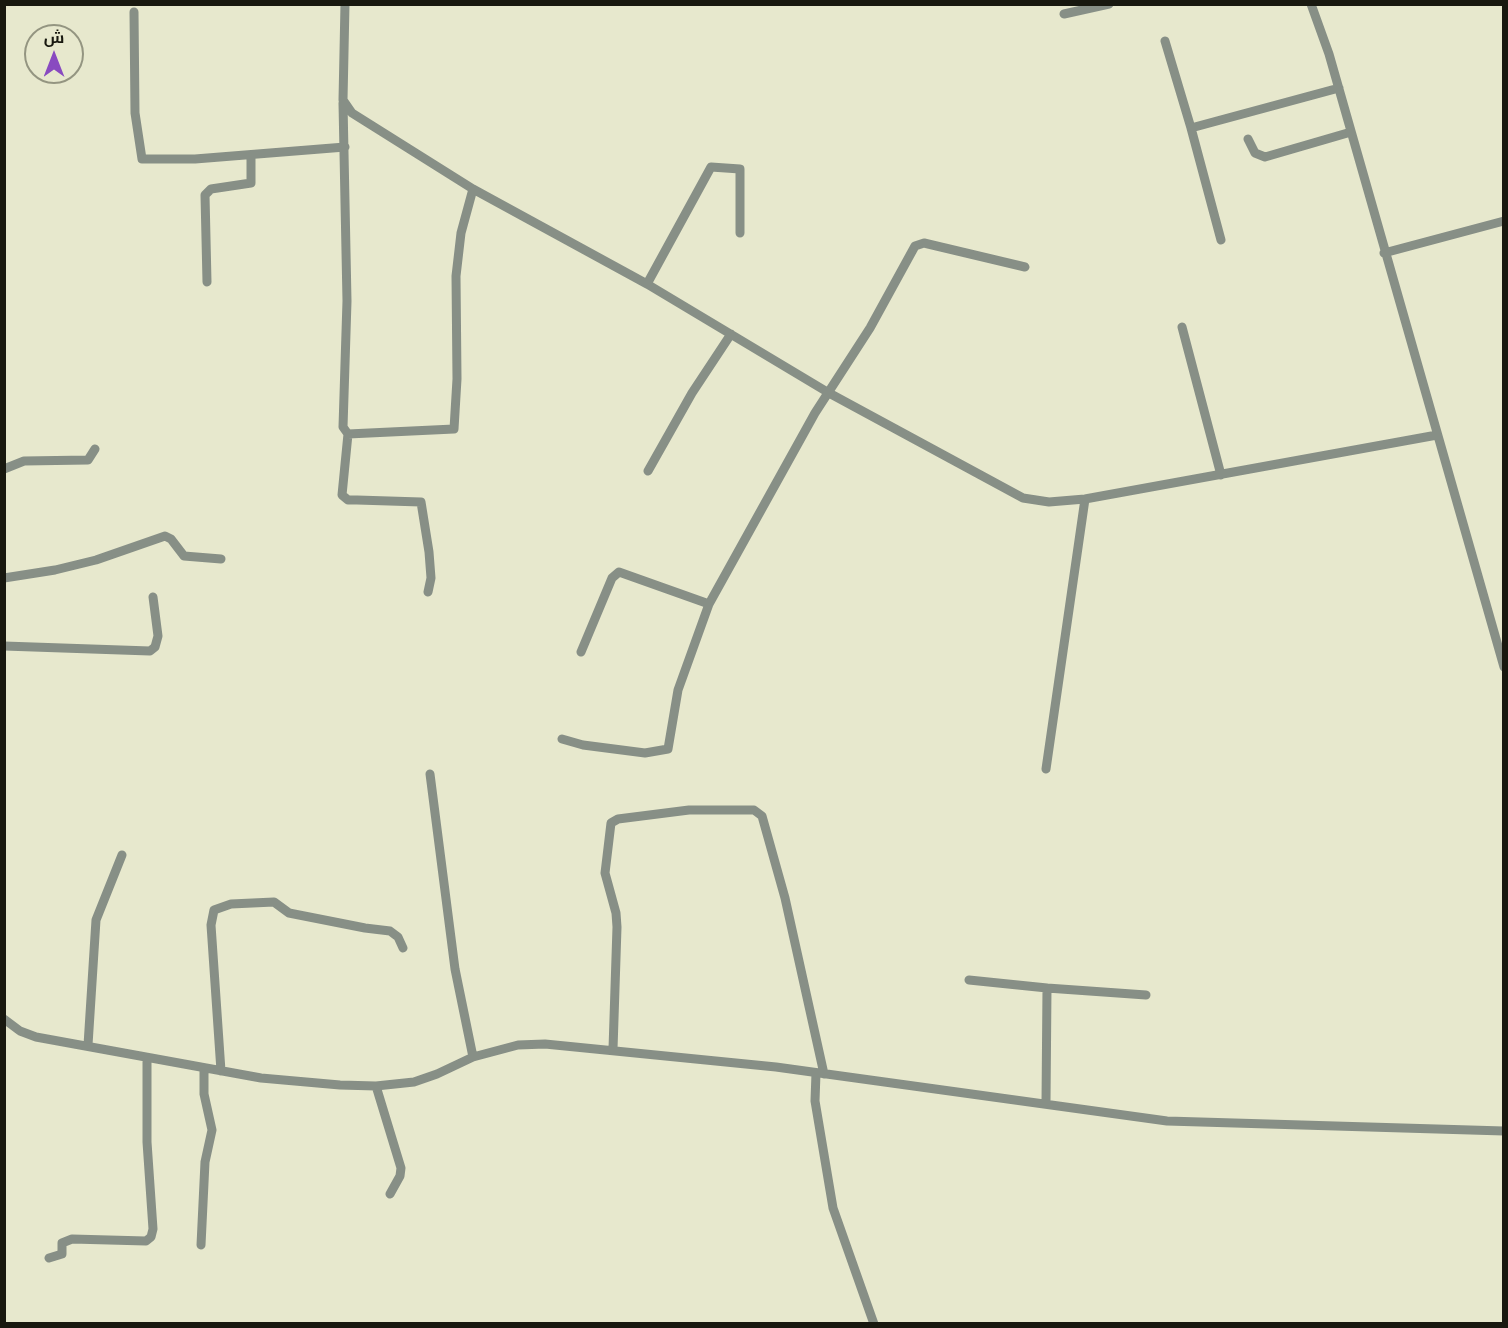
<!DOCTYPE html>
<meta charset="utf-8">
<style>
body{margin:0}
#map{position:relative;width:1508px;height:1328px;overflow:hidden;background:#e7e8cd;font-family:Poppins,Cairo,sans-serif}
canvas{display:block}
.frame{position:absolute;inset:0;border:6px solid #18180f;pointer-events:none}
.north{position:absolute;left:24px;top:24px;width:60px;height:60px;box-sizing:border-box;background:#e7e8cd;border:2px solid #949581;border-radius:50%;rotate:0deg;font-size:16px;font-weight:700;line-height:24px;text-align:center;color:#18180f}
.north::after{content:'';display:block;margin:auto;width:21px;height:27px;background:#894ac0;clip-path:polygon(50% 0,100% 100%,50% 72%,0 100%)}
</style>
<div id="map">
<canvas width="1508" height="1328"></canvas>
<div class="frame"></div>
<div class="north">ش</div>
</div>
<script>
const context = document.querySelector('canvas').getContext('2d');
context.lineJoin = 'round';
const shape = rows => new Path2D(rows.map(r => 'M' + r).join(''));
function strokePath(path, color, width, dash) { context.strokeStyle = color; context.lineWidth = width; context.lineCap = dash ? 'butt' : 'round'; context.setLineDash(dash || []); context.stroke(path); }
strokePath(shape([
 [345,4,343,100,352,113,473,189,647,284,829,393,1023,498,1049,502,1085,499,1437,435],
 [1311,4,1329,54,1504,667],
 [134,12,135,113,142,159,195,159,345,147],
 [1064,14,1109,4],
 [1165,41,1191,128,1339,88],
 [343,103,347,301,343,427,348,434,342,495,348,500,357,500,421,502,429,552,431,578,428,592],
 [1191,128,1221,240],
 [1248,139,1255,153,1265,157,1351,132],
 [1384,253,1504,221],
 [207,282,205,195,211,189,251,183,251,155],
 [647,284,711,167,740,169,740,233],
 [1182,327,1221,475],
 [348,434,454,429,457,379,456,276,461,233,473,189],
 [4,469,24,461,88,460,95,449],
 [648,471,692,393,731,334],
 [4,578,55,570,96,560,165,536,171,539,184,556,221,559],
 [4,646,150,651,155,647,158,636,153,597],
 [581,652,612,578,619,572,709,604],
 [562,739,583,745,645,753,668,749,678,690,709,604,815,413,870,328,915,246,924,243,1025,267],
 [1046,769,1085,499],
 [430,774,455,969,473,1057],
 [969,980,1047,988,1046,1102],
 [1047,988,1146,995],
 [4,1019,20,1031,36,1037,261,1078,340,1085,376,1086,414,1082,437,1074,473,1057,518,1045,545,1044,776,1067,1167,1121,1504,1131],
 [88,1045,96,920,122,855],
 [613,1049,617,927,616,913,605,873,611,823,618,819,689,810,754,810,762,816,785,898,824,1074],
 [221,1071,211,925,214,910,231,904,274,902,289,913,365,928,390,931,398,937,403,948],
 [816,1073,815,1101,833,1208,874,1324],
 [376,1086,401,1168,400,1176,390,1194],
 [201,1245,205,1162,212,1130,204,1094,204,1068],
 [49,1258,62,1254,62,1243,72,1239,146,1241,151,1237,153,1229,147,1142,147,1058]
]), '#878f86', 9);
</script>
